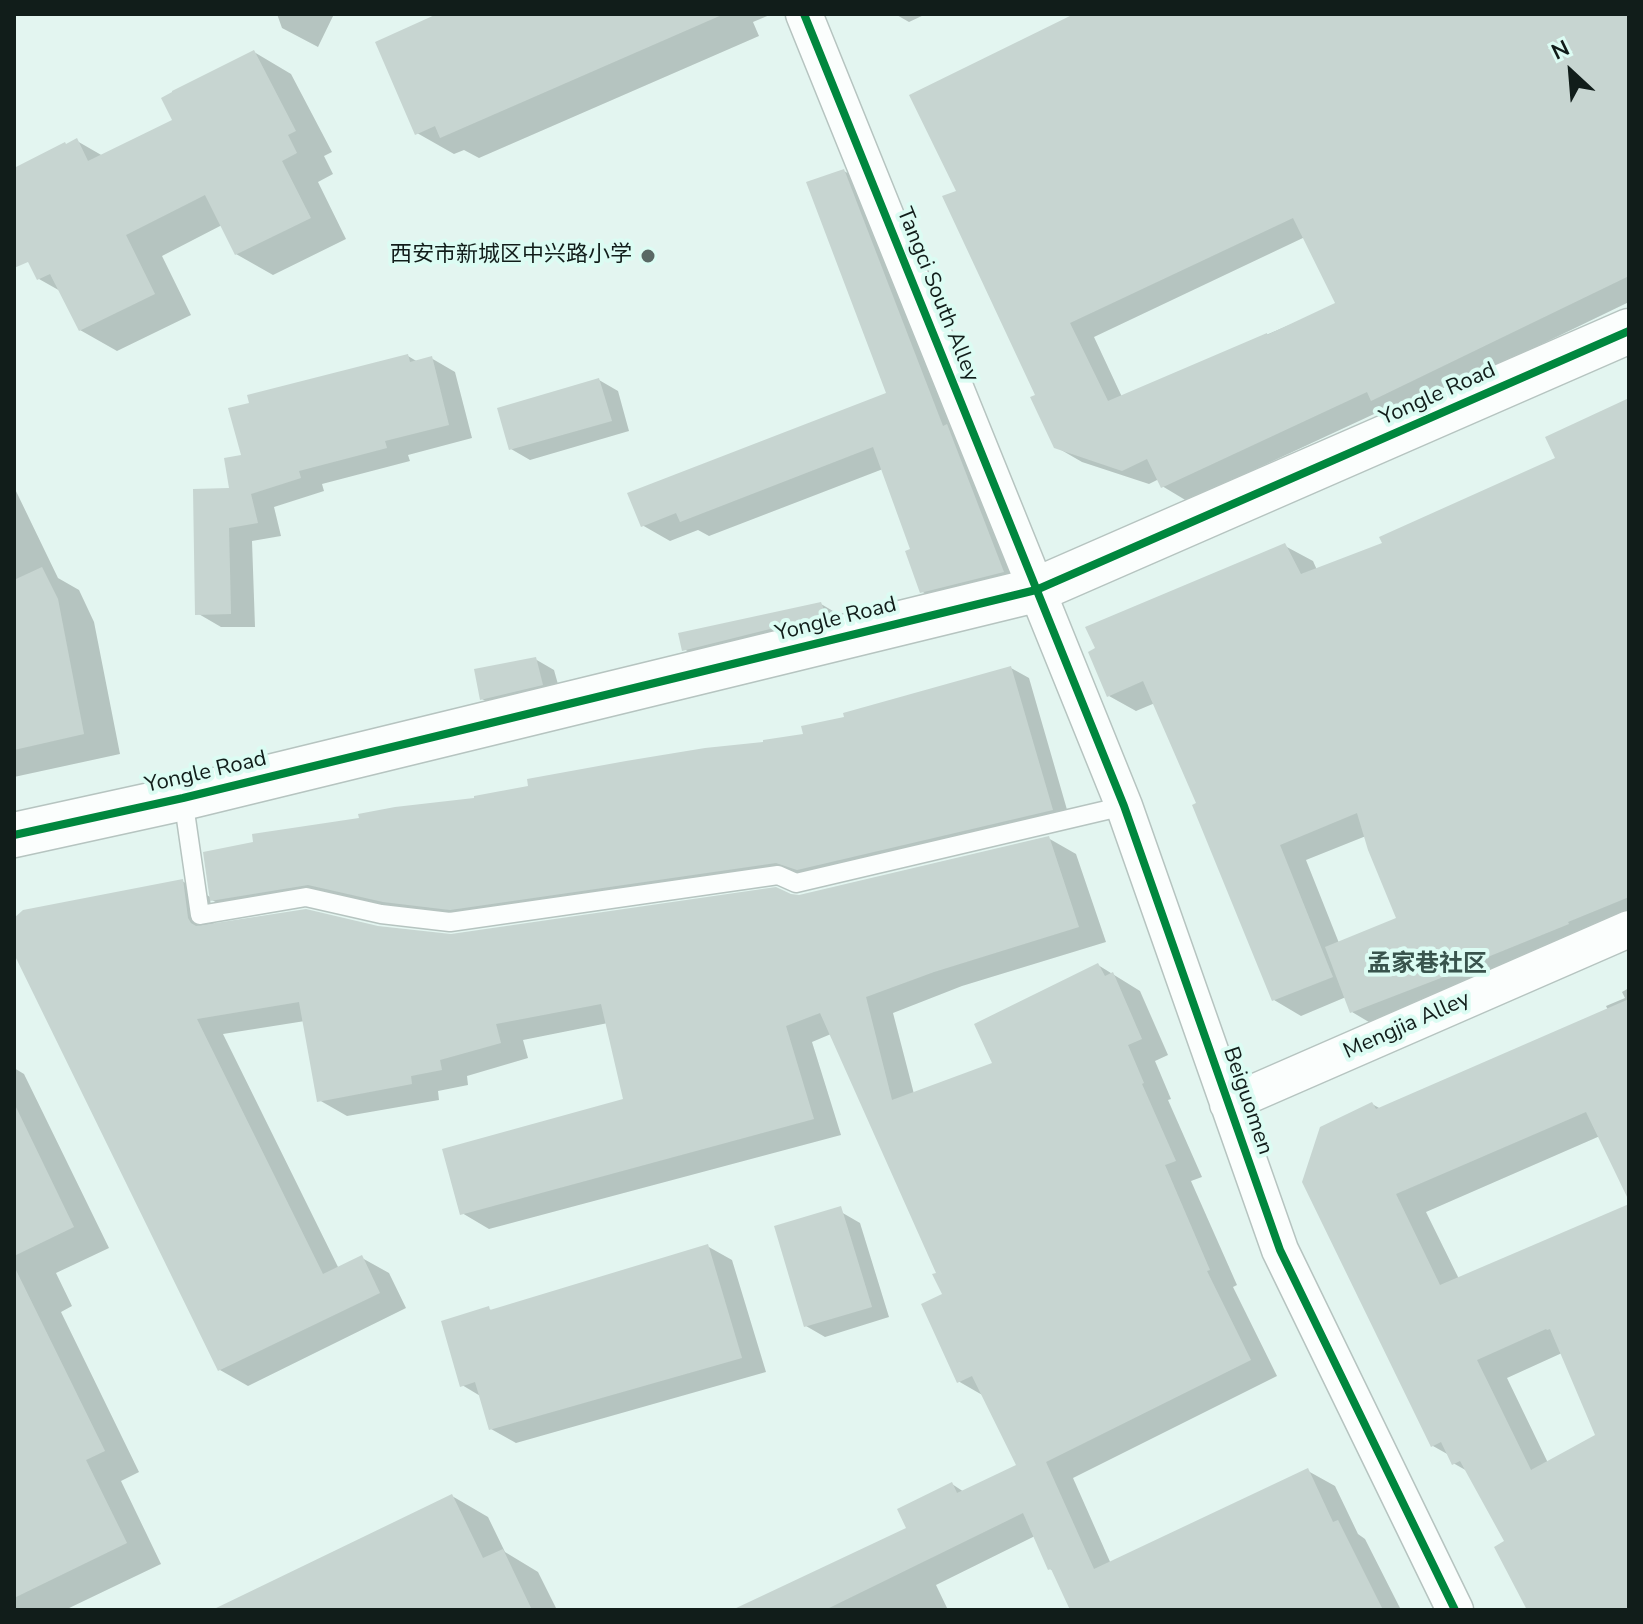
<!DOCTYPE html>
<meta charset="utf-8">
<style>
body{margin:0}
#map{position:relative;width:1643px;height:1624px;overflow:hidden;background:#e3f5f0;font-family:"Nunito Sans",sans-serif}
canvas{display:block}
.frame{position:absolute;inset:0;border:16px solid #111d1a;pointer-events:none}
.north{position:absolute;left:1531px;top:32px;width:80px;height:80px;-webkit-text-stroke:6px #dcfcf3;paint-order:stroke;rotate:334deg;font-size:22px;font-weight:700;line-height:32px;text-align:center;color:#111d1a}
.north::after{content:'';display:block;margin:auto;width:28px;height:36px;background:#111d1a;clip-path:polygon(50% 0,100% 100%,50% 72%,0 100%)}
</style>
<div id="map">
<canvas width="1643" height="1624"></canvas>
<div class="frame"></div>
<div class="north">N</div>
</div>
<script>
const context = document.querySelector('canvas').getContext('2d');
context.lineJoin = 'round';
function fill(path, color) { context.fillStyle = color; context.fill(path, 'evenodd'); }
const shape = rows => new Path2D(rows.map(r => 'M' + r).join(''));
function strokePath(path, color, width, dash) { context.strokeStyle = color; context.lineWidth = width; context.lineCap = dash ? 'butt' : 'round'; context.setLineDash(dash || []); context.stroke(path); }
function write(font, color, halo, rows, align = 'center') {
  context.font = font + ' "Nunito Sans","Noto Sans SC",sans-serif'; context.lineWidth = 8; context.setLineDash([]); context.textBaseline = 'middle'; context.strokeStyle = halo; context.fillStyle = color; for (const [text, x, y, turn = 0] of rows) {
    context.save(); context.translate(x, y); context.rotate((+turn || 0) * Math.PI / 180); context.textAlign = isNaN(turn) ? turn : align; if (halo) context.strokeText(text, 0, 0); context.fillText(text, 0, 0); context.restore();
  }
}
fill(shape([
 [277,14,334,14,318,47,282,28],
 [442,14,772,14,753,22,759,36,479,158,464,150,454,154,417,133],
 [895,14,926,14,909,22],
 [1080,14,1629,14,1629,302,1397,414,1387,408,1187,501,1162,486,1159,479,1149,484,1082,462,1056,447,959,192],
 [1305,237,1338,304,1122,397,1094,337],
 [254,52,291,74,332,152,324,156,333,174,318,182,346,239,273,275,236,254,222,225,162,256,191,315,117,351,80,330,62,292,39,279,14,229,14,170,77,141,103,156,175,121],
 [844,171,872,187,1031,587,949,607,921,591,913,550,883,469,709,536,698,530,670,541,642,525,888,394],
 [408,356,418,362,431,358,455,372,472,438,408,455,410,461,322,484,324,491,274,507,281,536,252,541,255,627,221,627,197,613,232,490,243,456],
 [599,380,618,391,629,431,530,460,511,449],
 [1629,401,1629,924,1379,1028,1352,1012,1346,997,1301,1016,1274,1000,1198,804,1155,703,1136,711,1109,696,1285,546,1313,561,1317,570,1385,544,1557,459],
 [1366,836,1399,919,1339,943,1306,860],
 [14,487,58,578,79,590,94,622,120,754,14,777],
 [821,604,838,614,842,625,701,659,684,649],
 [535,659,554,670,561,695,501,709,482,699],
 [1011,668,1029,678,1070,820,817,880,796,872,469,919,403,911,328,894,230,910,210,899,214,926,378,928,452,936,799,897,1048,838,1076,854,1106,942,962,986,893,1013,914,1094,995,1064,1098,965,1140,991,1168,1055,1155,1061,1171,1099,1168,1100,1202,1177,1191,1181,1237,1285,1233,1287,1277,1376,1073,1478,1111,1564,1308,1471,1335,1486,1358,1534,1365,1539,1401,1610,1073,1610,1055,1572,1050,1569,1035,1536,936,1585,948,1610,737,1610,909,1529,952,1484,964,1492,1018,1465,984,1396,958,1381,945,1295,939,1274,831,1034,812,1042,841,1135,489,1229,462,1213,625,1101,608,1023,523,1040,528,1058,467,1076,468,1085,438,1091,439,1100,347,1116,319,1100,305,1021,223,1034,339,1269,362,1258,389,1273,406,1308,248,1386,220,1370,14,950,14,921,182,881,212,898,477,800,806,736,846,718],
 [1629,988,1629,1196,1600,1136,1426,1212,1459,1279,1629,1206,1629,1610,1530,1610,1507,1542,1469,1472,1453,1463,1449,1455,1433,1446,1372,1104,1381,1109,1608,1010,1606,1006,1625,998,1622,992],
 [1562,1353,1597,1436,1548,1463,1507,1378],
 [14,1068,24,1074,109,1248,56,1273,72,1306,61,1312,139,1472,121,1481,161,1564,65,1610,14,1610],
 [841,1212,860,1223,889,1317,825,1337,806,1326],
 [707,1246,732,1260,766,1372,516,1443,491,1429,482,1397,462,1385,489,1309,493,1311],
 [452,1496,488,1517,505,1552,538,1572,557,1610,216,1610]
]), '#0003');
fill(shape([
 [437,14,724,14,440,138,435,126,415,135,375,42],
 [1074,14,1629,14,1629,276,1371,401,1367,392,1161,488,1147,459,1122,471,1054,448,1030,397,1035,395,942,196,956,191,909,95],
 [1293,218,1335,303,1267,335,1267,333,1108,401,1070,323],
 [254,50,296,131,288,135,297,153,282,161,311,218,235,255,205,195,126,235,155,294,79,331,50,274,37,280,28,262,14,268,14,168,65,142,66,144,77,138,88,161,172,120,161,98,172,92,172,91],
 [844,169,943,426,947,424,1004,572,920,593,905,551,910,549,873,447,680,522,676,513,641,527,627,493,886,393,806,182],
 [408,354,410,362,432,356,449,425,385,441,387,448,299,471,301,478,251,494,258,523,229,528,231,614,195,615,193,489,229,488,224,458,241,455,228,408,249,403,247,395],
 [599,378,612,421,509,450,497,408],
 [1629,398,1629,897,1568,922,1569,924,1458,969,1459,971,1350,1013,1325,947,1396,918,1368,850,1357,813,1280,845,1333,977,1272,1001,1192,805,1196,803,1143,681,1107,697,1088,652,1095,648,1085,627,1285,543,1301,574,1382,543,1379,537,1555,458,1545,437],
 [42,567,58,599,84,734,14,750,14,580],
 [821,602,826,615,682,651,678,633],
 [536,657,543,685,480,700,474,669],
 [1011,666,1053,810,797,870,776,863,450,910,383,902,308,885,210,901,203,852,253,842,252,834,359,818,358,814,395,807,474,798,474,796,528,786,527,779,626,761,705,748,763,742,763,740,803,734,801,726,844,717,843,713],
 [1049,836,1079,927,934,972,866,997,892,1100,992,1063,974,1024,1098,963,1105,976,1113,972,1142,1039,1128,1045,1144,1083,1142,1084,1176,1161,1165,1165,1210,1270,1207,1271,1251,1360,1046,1462,1094,1569,1308,1468,1333,1522,1338,1520,1383,1610,1070,1610,1051,1569,1048,1570,1023,1513,825,1610,732,1610,906,1528,897,1509,952,1482,957,1493,1016,1465,972,1376,957,1383,921,1304,942,1294,932,1274,936,1273,820,1013,786,1026,814,1119,460,1215,442,1149,623,1099,601,1004,496,1024,501,1043,440,1060,442,1070,411,1076,412,1084,317,1102,299,1002,197,1019,323,1274,362,1255,380,1293,218,1371,14,954,14,918,23,910,183,879,188,918,191,923,196,926,306,909,378,926,451,934,776,887,791,894,799,895],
 [1629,999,1629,1201,1586,1112,1396,1194,1440,1285,1629,1204,1629,1610,1527,1610,1494,1547,1504,1541,1460,1461,1452,1465,1441,1442,1431,1447,1302,1182,1320,1127,1372,1102,1376,1109],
 [1546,1329,1547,1330,1550,1329,1595,1435,1531,1470,1477,1360],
 [14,1103,74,1227,14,1256],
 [841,1206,872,1307,804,1327,774,1226],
 [708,1244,742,1358,489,1430,475,1382,460,1387,441,1321,489,1306,490,1310],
 [14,1266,105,1451,86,1460,127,1543,14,1598],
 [452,1494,483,1558,503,1549,532,1610,212,1610]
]), '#c7d5d1');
const lane = shape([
 [183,798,200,915,306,897,381,914,450,922,778,875,796,883,1124,806]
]);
const street = shape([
 [804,14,1124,806,1280,1250,1455,1610],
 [1228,1104,1629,929]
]);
const secondary = shape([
 [14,835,183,798,1036,590,1629,331]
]);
strokePath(lane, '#b6c4c0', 21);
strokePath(street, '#b6c4c0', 39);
strokePath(secondary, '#b6c4c0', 47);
strokePath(lane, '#fbfefd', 18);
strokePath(street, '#fbfefd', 36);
strokePath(secondary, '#fbfefd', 44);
strokePath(shape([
 [804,14,1124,806,1280,1250,1455,1610],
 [14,835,183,798,1036,590,1629,331]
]), '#00873e', 8);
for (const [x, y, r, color] of [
 [648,256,8,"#5a6965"]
]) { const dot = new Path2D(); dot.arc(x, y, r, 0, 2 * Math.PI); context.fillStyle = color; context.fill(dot); strokePath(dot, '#dcfcf3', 3); }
write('22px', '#111d1a', '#dcfcf3', [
 ["西安市新城区中兴路小学",632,256]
], 'right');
write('22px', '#111d1a', '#dcfcf3', [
 ["Tangci South Alley",937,295,68],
 ["Yongle Road",1438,395,-24],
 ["Yongle Road",836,620,-14],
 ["Yongle Road",206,773,-13],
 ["Mengjia Alley",1407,1026,-24],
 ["Beiguomen",1247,1101,71]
]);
write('bold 24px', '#39544d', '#dcfcf3', [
 ["孟家巷社区",1427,965]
]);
</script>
